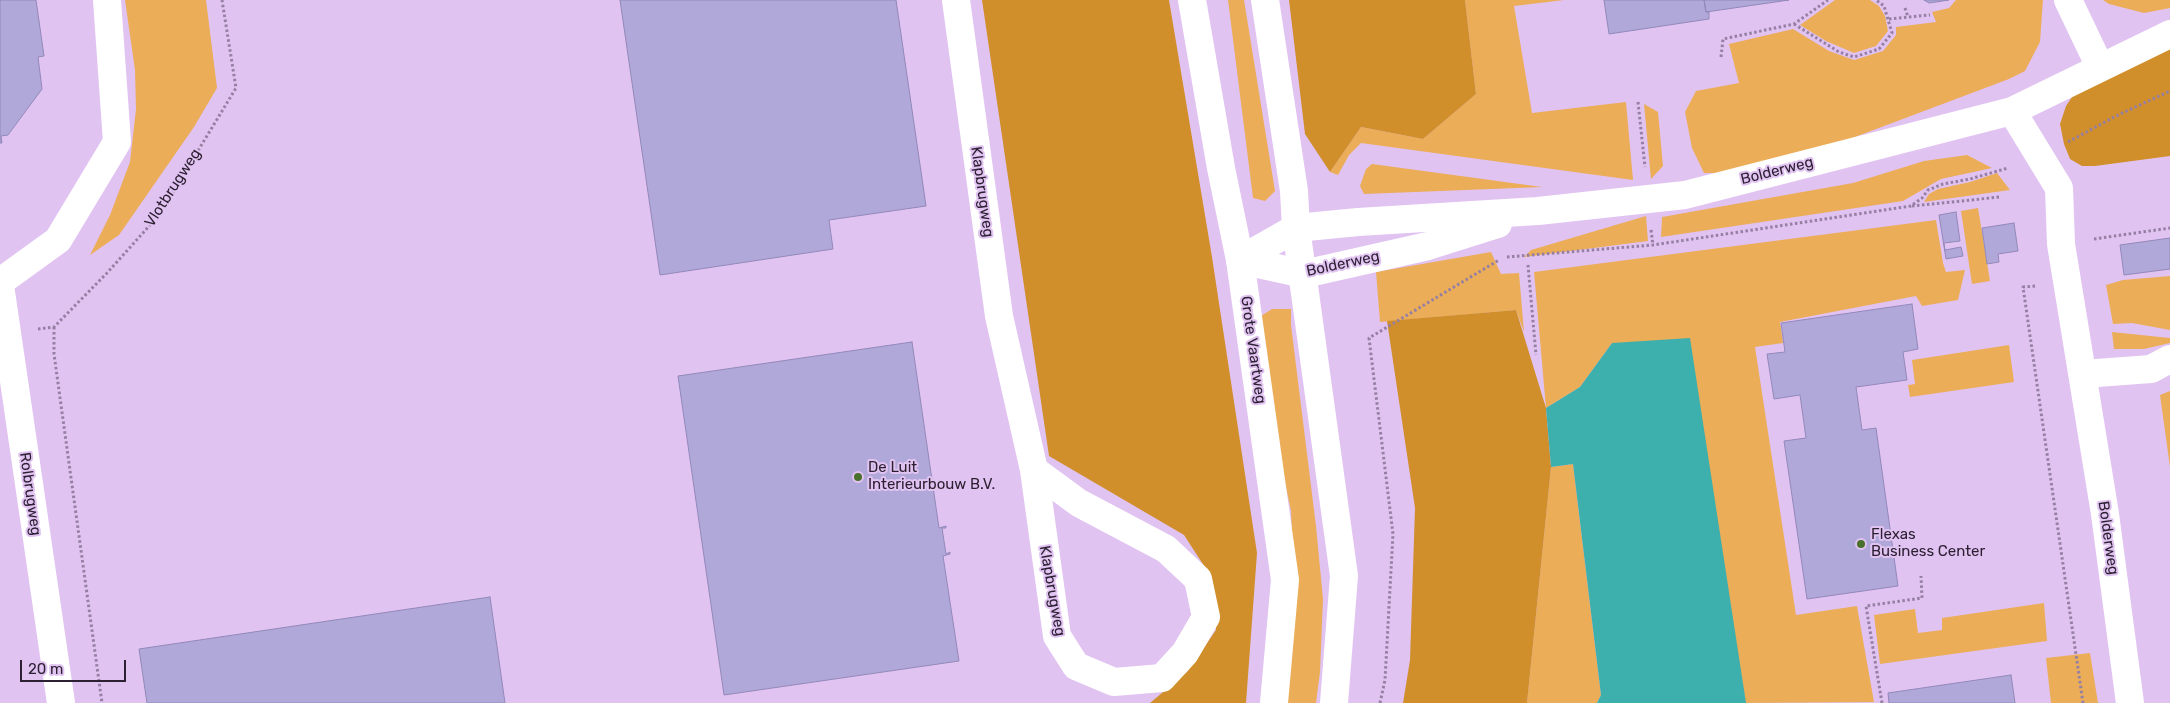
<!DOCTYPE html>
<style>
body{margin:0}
#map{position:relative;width:2170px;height:703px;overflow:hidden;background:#e1c3f2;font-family:Rubik,sans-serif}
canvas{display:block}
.scale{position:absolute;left:20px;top:660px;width:106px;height:22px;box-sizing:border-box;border:2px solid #2c2032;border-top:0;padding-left:6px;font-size:15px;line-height:18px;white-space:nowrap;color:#2c2032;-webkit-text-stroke:4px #e1c3f2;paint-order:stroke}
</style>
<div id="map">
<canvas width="2170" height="703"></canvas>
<div class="scale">20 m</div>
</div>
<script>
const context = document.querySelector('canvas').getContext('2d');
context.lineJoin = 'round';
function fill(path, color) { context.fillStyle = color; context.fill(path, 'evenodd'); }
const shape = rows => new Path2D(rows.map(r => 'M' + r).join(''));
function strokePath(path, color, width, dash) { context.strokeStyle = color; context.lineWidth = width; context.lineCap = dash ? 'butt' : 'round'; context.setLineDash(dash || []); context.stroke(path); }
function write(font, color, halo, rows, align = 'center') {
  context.font = font + ' Rubik,sans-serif'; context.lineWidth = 4; context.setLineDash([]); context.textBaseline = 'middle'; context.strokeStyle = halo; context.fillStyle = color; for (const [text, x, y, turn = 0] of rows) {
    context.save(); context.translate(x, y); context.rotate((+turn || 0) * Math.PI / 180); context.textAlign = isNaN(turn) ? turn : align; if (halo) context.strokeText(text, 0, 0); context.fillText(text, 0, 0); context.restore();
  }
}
fill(shape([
 [125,0,206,0,217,88,194,127,119,235,90,255,110,215,130,162,136,109,135,70],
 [1228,0,1244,0,1275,191,1265,201,1253,198],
 [1465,0,1564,0,1514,6,1532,113,1626,102,1633,180,1361,143,1349,155,1338,175,1330,172,1361,127,1423,139,1476,94],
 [1835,0,1870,0,1879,6,1885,16,1888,31,1876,46,1854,53,1826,41,1800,25],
 [1956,0,2043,0,2040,42,2025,71,2009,79,1847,140,1721,173,1704,173,1692,148,1685,112,1696,91,1739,83,1729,44,1793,29,1829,51,1854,60,1883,51,1896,35,1896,27,1936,22,1932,12,1949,8],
 [2103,0,2170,0,2170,8,2144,13,2109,4],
 [1644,104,1658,112,1663,166,1651,179],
 [1967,155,1992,168,1941,179,1903,201,1661,237,1662,217,1853,183,1924,161],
 [1372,164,1542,187,1364,194,1360,186,1366,169],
 [1997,173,2010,190,1924,202,1929,194,1938,189,1970,182],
 [1978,208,1990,281,1972,284,1961,211],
 [1646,216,1648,241,1524,257,1531,250],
 [1936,220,1943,263,1946,272,1965,270,1958,300,1922,306,1916,296,1780,322,1783,343,1755,347,1796,615,1857,606,1874,702,1745,703,1612,343,1580,387,1546,408,1534,272],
 [1491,252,1501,274,1519,273,1524,332,1516,310,1380,322,1376,272],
 [2170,276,2170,330,2132,323,2113,324,2106,285,2123,280],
 [1272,309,1291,309,1291,325,1316,526,1323,599,1320,672,1316,703,1286,703,1293,557,1291,511,1277,444,1261,316],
 [2112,332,2170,338,2170,343,2144,349,2114,349],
 [2009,345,2014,382,1910,397,1908,385,1915,384,1912,360],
 [2170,391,2170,467,2160,395],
 [1573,464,1601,695,1597,703,1527,703,1551,467],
 [2044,603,2047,641,1880,664,1874,615,1915,609,1918,633,1942,630,1942,618],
 [2090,653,2098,703,2051,703,2046,658]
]), '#ebad58');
fill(shape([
 [982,0,1169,0,1212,257,1257,553,1246,703,1150,703,1187,672,1216,630,1208,572,1184,535,1049,456],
 [1289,0,1465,0,1476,94,1423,139,1361,127,1330,172,1305,134],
 [2170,45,2170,156,2095,166,2082,166,2070,159,2064,144,2060,124,2066,106,2078,88],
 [1516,310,1546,408,1551,467,1527,703,1403,703,1410,660,1415,508,1387,321]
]), '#d08f2b');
fill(shape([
 [1690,338,1746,703,1597,703,1601,695,1573,464,1551,467,1546,408,1580,387,1612,343]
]), '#3dafad');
const building = shape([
 [0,0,36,0,44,56,38,57,42,89,8,135,1,136,2,143,0,143,0,0],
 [620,0,896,0,926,206,829,220,833,249,660,275,620,0],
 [1604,0,1704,0,1706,12,1709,12,1709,19,1609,34,1604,0],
 [1704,0,1789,0,1706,12,1704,0],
 [1924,0,1949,0,1929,3,1924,0],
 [1956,212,1960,241,1944,243,1945,250,1961,247,1963,256,1946,259,1939,215,1956,212],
 [2014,223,2018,251,1998,254,1999,262,1987,264,1982,228,2014,223],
 [2170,238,2170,269,2124,275,2120,245,2170,238],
 [1912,304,1918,349,1903,352,1907,380,1856,387,1862,430,1876,428,1898,586,1807,599,1784,441,1806,438,1800,395,1774,399,1767,354,1785,352,1781,323,1912,304],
 [912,342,939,528,946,526,946,528,942,528,946,554,950,552,950,554,943,556,959,661,724,695,678,376,912,342],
 [490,597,505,703,147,703,139,649,490,597],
 [2011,675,2015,703,1889,703,1888,693,2011,675]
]);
fill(building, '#b1a8da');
strokePath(building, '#9288b9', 1);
strokePath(shape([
 [1905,8,1908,17],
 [1889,19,1930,15],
 [1794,24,1839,52,1854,57,1879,49,1892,33,1884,6,1876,0],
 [1721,57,1723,39,1794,24,1828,0],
 [1638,102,1645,167],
 [2068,142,2116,116,2170,91],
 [1912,206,2000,197],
 [1651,230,1653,245],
 [2094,239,2170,228],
 [1507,257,1653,245,1911,206,1922,198,1928,190,1943,184,1970,179,2008,168],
 [1528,265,1536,355],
 [2035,286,2023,287,2083,703],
 [54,327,54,354,102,703],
 [38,329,54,327,107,273,159,215,236,88,222,0],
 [1380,703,1385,680,1393,534,1369,338,1499,260],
 [1882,703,1866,606,1922,598,1921,576]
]), '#957fa2', 3, [2.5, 2.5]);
strokePath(shape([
 [956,0,999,316,1034,470,1057,636,1076,666,1114,682,1162,678,1185,653,1206,617,1198,579,1166,549,1079,503,1034,470],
 [2068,0,2100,67],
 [2012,111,2059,188,2061,244,2105,514,2130,703],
 [1240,260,1296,228,1358,222,1538,211,1685,195,2012,111,2170,34],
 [1240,260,1304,274,1428,246,1498,224],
 [0,282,58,240,117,142,107,0],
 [0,285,61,703],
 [2083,374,2151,369,2170,359]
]), '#fff', 28);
strokePath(shape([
 [1192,0,1221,168,1240,260,1285,580,1274,703],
 [1265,0,1294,191,1296,228,1344,576,1334,703]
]), '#fff', 28);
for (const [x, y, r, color] of [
 [858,477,5,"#4a712b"],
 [1861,544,5,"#4a712b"]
]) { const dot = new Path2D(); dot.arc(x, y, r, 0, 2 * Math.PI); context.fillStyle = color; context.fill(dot); strokePath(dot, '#e1c3f2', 2); }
write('15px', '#2c2032', '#e1c3f2', [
 ["Bolderweg",1777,171,-14],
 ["Vlotbrugweg",173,188,-57],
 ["Klapbrugweg",982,192,82],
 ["Bolderweg",1343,264,-12],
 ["Grote Vaartweg",1253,350,82],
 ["Rolbrugweg",30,494,82],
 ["Bolderweg",2108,538,82],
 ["Klapbrugweg",1052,591,80]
]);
write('15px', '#2c2032', '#e1c3f2', [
 ["De Luit",868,468],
 ["Interieurbouw B.V.",868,485],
 ["Flexas",1871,535],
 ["Business Center",1871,552]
], 'left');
</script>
